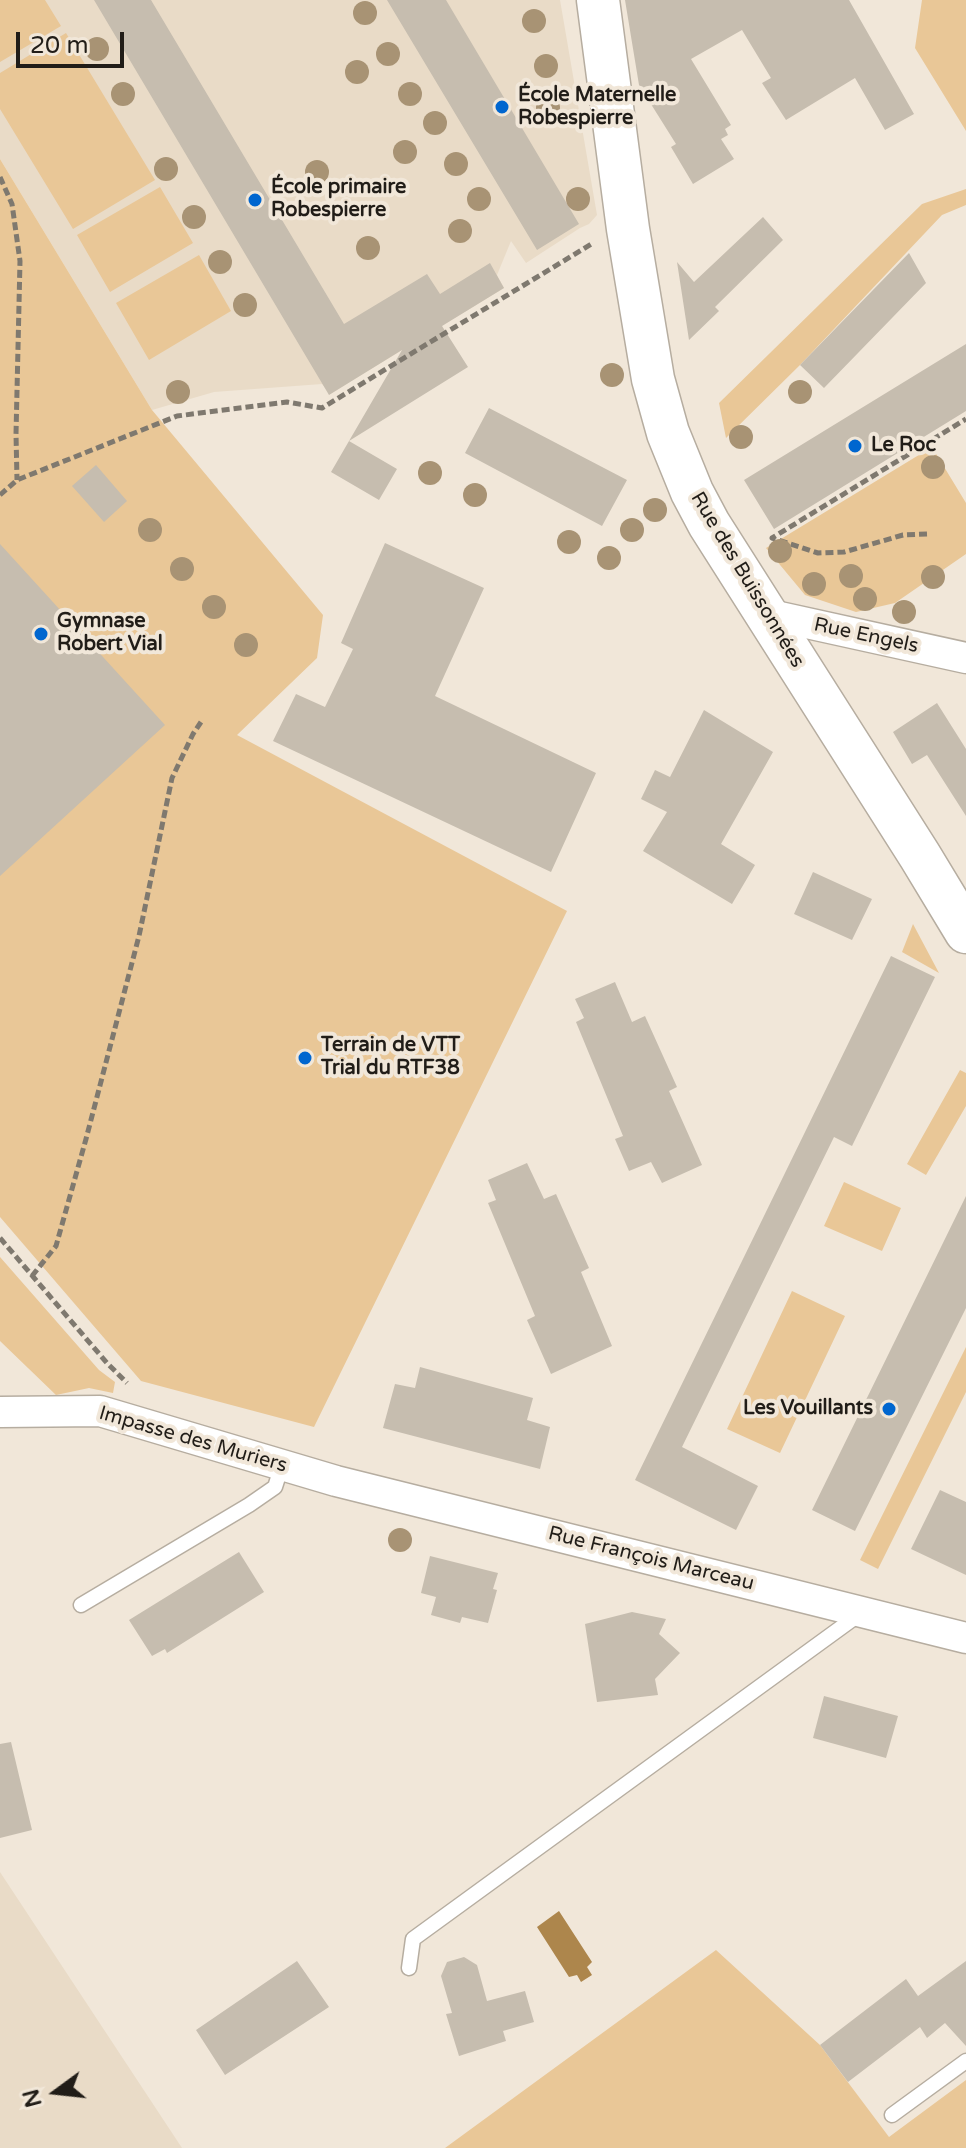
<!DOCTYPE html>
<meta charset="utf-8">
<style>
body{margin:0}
#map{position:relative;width:966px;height:2148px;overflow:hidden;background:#f1e7d9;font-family:"Varela Round",sans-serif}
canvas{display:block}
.north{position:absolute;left:16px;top:2052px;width:80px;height:80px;-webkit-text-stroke:6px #f1e7d9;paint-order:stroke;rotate:255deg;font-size:22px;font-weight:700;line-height:32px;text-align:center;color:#211d18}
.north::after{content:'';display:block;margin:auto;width:28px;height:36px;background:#211d18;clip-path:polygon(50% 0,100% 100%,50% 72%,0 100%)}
.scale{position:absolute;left:16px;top:32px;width:108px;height:36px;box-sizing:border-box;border:4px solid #211d18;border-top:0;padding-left:10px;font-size:24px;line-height:28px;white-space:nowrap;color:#211d18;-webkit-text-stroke:6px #f1e7d9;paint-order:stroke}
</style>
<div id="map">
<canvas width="966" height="2148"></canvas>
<div class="north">N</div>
<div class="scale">20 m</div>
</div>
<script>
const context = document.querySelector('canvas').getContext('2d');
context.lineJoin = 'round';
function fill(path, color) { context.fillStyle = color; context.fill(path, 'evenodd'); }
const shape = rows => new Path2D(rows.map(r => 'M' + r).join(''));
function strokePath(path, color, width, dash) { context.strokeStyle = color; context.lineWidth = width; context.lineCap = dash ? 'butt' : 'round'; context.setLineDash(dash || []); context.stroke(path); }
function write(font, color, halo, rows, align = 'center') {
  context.font = font + ' "Varela Round",sans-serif'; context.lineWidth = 8; context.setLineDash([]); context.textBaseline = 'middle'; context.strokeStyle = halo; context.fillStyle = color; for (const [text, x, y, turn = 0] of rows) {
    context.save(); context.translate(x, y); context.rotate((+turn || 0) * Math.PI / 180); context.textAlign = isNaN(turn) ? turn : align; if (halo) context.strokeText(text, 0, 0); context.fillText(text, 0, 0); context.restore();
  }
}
fill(shape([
 [0,0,560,0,597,215,589,224,580,228,526,263,511,241,497,275,504,288,330,394,322,384,214,392,152,410,0,159],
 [0,1872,182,2148,0,2148]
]), '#e9dbc7');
fill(shape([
 [0,0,45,0,61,26,0,62],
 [922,0,966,0,966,131,915,48],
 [66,33,155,180,73,229,0,109,0,73],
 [0,159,152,410,323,615,317,658,237,735,567,911,314,1427,141,1381,0,1217],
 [160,187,193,243,110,292,77,235],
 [966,189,966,205,942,215,800,365,726,438,719,403,922,204],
 [199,255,231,311,149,360,116,303],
 [932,447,966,503,966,554,895,603,856,612,805,595,766,548],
 [913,924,939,973,902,952],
 [960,1070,966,1073,966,1106,926,1175,907,1164],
 [844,1182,901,1208,882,1251,824,1226],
 [0,1257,99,1370,115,1382,113,1393,89,1388,56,1395,0,1341],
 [792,1291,845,1316,780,1453,727,1429],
 [966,1347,966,1392,878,1569,860,1560],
 [716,1950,820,2045,889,2137,966,2080,966,2148,445,2148]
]), '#e9c797');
fill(shape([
 [559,1911,592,1962,587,1967,592,1975,581,1982,577,1975,569,1977,537,1927]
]), '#ad864c');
fill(shape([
 [94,0,151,0,344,324,427,274,440,294,490,263,504,288,442,326,468,367,349,441,402,350,329,395],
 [387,0,446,0,579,224,537,250],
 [625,0,849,0,914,114,885,130,855,78,786,120,762,83,771,78,742,30,691,59,731,125,725,129,728,135,721,139,734,159,693,184,671,147,676,144,639,85],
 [763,217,783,240,715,307,719,311,689,340,677,262,694,282],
 [909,253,926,283,824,388,800,365],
 [966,344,966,411,774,529,744,480],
 [489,408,627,480,602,526,465,453],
 [349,441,397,469,379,500,331,472],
 [96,465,127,501,104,522,72,486],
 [385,543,484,588,435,696,596,773,551,872,273,741,296,694,325,707,353,649,341,643],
 [0,544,165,725,0,876],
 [937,703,966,749,966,816,927,755,912,764,893,732],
 [704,710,773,752,721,844,755,865,732,904,643,851,667,812,641,799,655,770,670,777],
 [813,872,872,899,852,940,794,914],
 [891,956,935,977,852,1146,834,1137,682,1447,758,1486,736,1530,635,1480],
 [615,982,632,1022,645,1016,677,1087,669,1091,702,1165,662,1183,651,1162,629,1171,615,1139,623,1136,576,1022,584,1018,575,999],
 [527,1163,544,1199,556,1194,589,1268,581,1272,612,1346,551,1374,527,1320,535,1316,488,1203,496,1200,488,1180],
 [966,1196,966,1308,855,1531,812,1510],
 [420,1367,533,1398,527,1420,550,1427,540,1469,383,1428,395,1384,415,1388],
 [940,1490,966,1502,966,1575,911,1549],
 [239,1552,264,1592,167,1653,165,1649,152,1656,129,1620],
 [430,1556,498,1573,493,1589,497,1590,488,1623,462,1617,460,1623,431,1615,436,1597,421,1593],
 [632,1612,666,1619,659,1634,680,1653,655,1679,658,1695,597,1702,585,1624],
 [824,1696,898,1716,886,1758,813,1738],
 [11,1742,32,1830,0,1838,0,1744],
 [464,1957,477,1965,487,2001,525,1991,534,2022,503,2031,506,2041,459,2056,446,2014,452,2013,441,1976,447,1962],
 [297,1961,329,2007,225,2075,196,2030],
 [966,1961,966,2046,945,2023,927,2038,920,2027,848,2082,820,2045,906,1979,918,1996]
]), '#c6bdaf');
const lane = shape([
 [81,1605,249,1505,275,1487,282,1465],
 [409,1968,413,1939,861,1613],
 [892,2115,966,2061]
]);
const street = shape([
 [766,614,966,658],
 [0,1412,100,1411,336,1481,966,1638]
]);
const secondary = shape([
 [598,0,628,229,653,379,668,433,692,492,709,524,920,856,966,932]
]);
strokePath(lane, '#b6ada0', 17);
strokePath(street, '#b6ada0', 33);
strokePath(secondary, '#b6ada0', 45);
strokePath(shape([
 [0,177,12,204,20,261,16,434,17,480],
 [0,495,17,480,177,416,287,402,322,408,593,243],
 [927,534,903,535,844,552,818,553,772,538,966,419],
 [0,1238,107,1363,127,1383],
 [32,1276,56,1246,86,1139,139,936,172,778,193,734,201,722]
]), '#7f796f', 5, [8, 4]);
strokePath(lane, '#fff', 14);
strokePath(street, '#fff', 30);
strokePath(secondary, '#fff', 42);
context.fillStyle = '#a89374';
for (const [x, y] of [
 [365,13],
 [534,21],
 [97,49],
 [388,54],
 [546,66],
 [357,72],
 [123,94],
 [410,94],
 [548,108],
 [435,123],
 [405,152],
 [456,164],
 [166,169],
 [317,172],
 [479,199],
 [578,199],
 [194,217],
 [460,231],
 [368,248],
 [220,262],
 [245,305],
 [612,375],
 [178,392],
 [800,392],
 [741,437],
 [933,467],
 [430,473],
 [475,495],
 [655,510],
 [150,530],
 [632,530],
 [569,542],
 [780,551],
 [609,558],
 [182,569],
 [851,576],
 [933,577],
 [814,584],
 [865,599],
 [214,607],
 [904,612],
 [246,645],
 [400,1540]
]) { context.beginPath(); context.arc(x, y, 12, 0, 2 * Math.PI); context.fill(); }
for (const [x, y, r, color] of [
 [502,107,8,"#0066cf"],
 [255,200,8,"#0066cf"],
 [855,446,8,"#0066cf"],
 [41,634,8,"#0066cf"],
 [305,1058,8,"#0066cf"],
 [889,1409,8,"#0066cf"]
]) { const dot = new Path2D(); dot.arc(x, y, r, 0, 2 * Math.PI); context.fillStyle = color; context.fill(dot); strokePath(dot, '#f1e7d9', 3); }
write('bold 20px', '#211d18', '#f1e7d9', [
 ["École Maternelle",518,96],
 ["Robespierre",518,119],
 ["École primaire",271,188],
 ["Robespierre",271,211],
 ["Le Roc",871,446],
 ["Gymnase",57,622],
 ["Robert Vial",57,645],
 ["Terrain de VTT",321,1046],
 ["Trial du RTF38",321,1069],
 ["Les Vouillants",873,1409,"right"]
], 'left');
write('20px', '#211d18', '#f1e7d9', [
 ["Rue des Buissonnées",747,580,59],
 ["Rue Engels",866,636,12],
 ["Impasse des Muriers",193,1440,16],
 ["Rue François Marceau",651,1559,14]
]);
</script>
